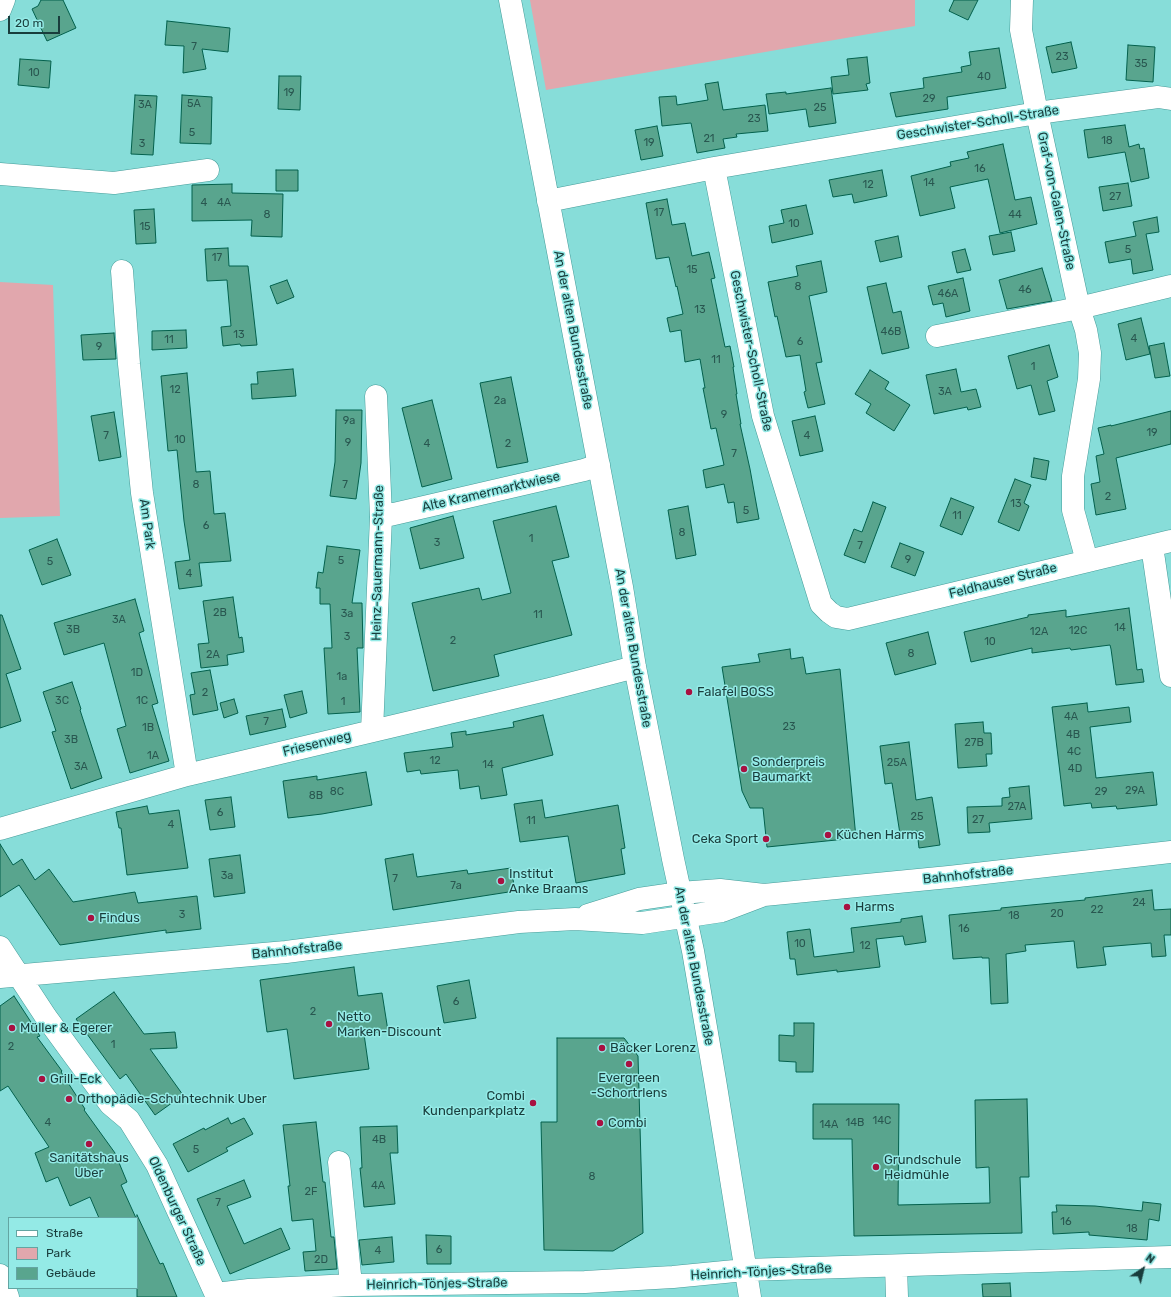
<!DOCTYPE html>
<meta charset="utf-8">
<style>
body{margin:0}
#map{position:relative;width:1171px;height:1297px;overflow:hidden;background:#87ddd9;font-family:Rubik,sans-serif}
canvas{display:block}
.legend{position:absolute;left:8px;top:1217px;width:130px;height:72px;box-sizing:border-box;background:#94eae6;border:1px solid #63a5a2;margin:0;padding:5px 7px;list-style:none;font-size:12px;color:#193d3c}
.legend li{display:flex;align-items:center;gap:8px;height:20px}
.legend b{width:20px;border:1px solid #63a5a2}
.north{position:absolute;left:1123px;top:1249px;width:40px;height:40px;-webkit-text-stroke:3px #94eae6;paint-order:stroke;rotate:35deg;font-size:11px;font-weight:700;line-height:16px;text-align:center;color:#193d3c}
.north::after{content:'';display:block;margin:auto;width:14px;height:18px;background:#193d3c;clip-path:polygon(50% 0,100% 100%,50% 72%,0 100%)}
.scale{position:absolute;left:8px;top:16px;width:52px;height:18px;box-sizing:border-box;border:2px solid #193d3c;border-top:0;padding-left:5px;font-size:12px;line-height:14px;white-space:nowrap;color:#193d3c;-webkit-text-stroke:3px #94eae6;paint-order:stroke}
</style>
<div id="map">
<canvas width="1171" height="1297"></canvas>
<ul class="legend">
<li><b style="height:5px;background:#fff"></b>Straße</li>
<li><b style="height:11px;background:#e1a7ad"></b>Park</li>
<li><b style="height:11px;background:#59a58e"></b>Gebäude</li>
</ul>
<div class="north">N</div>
<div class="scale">20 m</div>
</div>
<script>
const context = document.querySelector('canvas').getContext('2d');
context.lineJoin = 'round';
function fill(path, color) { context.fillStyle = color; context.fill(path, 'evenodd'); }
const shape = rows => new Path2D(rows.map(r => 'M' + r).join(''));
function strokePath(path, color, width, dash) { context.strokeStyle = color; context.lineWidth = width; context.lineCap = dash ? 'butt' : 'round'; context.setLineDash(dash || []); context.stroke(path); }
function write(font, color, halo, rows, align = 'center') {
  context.font = font + ' Rubik,sans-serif'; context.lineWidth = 3; context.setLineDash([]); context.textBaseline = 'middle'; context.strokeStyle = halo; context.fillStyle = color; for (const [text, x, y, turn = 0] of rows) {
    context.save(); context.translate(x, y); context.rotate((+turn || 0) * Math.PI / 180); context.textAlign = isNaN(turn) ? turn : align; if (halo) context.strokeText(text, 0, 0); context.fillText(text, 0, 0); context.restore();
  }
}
fill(shape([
 [530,0,915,0,915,26,546,90],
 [0,282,53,285,60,516,0,518]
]), '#e1a7ad');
const building = shape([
 [41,0,63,0,76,28,47,41,32,9,38,6,41,0],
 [954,0,978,0,968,20,949,11,954,0],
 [167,21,230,28,228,52,202,49,206,69,183,73,184,46,165,45,167,21],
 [1071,42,1077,68,1052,73,1046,47,1071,42],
 [1128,45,1155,47,1153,82,1126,80,1128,45],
 [999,48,1006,88,947,97,948,109,896,117,890,93,924,88,923,78,962,72,961,67,971,65,969,52,999,48],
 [867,57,870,83,866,84,868,90,833,94,831,77,849,75,847,59,867,57],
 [20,59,51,61,49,88,18,85,20,59],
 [279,76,301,76,300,110,278,109,279,76],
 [718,82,723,110,765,105,768,131,736,134,737,137,723,139,725,148,697,153,691,123,662,126,659,97,676,96,677,105,708,100,705,84,718,82],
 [831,88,836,123,809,127,806,109,769,114,766,94,786,92,786,94,831,88],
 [135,95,157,96,153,155,131,154,135,95],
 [182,95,212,97,211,144,180,143,182,95],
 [1125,125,1129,147,1139,144,1140,149,1144,148,1149,178,1131,182,1125,152,1088,158,1084,130,1125,125],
 [657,126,663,156,641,160,635,130,657,126],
 [1003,144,1015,200,1031,197,1037,224,1000,233,988,179,950,187,955,208,920,216,911,176,951,166,950,162,969,158,967,152,1003,144],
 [276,170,298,170,298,191,276,191,276,170],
 [882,170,887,196,854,203,852,194,833,197,829,180,882,170],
 [1128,183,1132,206,1103,211,1099,187,1128,183],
 [232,184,232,193,283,194,282,237,251,236,252,220,192,221,192,185,232,184],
 [667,199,672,225,685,223,692,256,709,252,715,278,711,279,725,347,730,346,734,367,733,367,737,394,736,394,741,424,740,424,750,469,759,519,737,523,734,502,728,503,724,484,706,488,703,470,724,465,716,428,711,429,703,388,705,388,700,359,685,362,681,330,670,332,667,318,683,314,677,286,676,287,669,257,656,259,646,203,667,199],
 [806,205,813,234,772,243,769,226,784,223,781,210,806,205],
 [154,209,156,243,136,244,134,210,154,209],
 [1157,217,1159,232,1146,234,1153,270,1133,274,1131,259,1109,263,1105,242,1136,236,1133,222,1157,217],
 [1011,232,1015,251,993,255,989,236,1011,232],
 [898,236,902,257,880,262,875,241,898,236],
 [228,248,229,266,248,266,257,345,241,346,240,344,223,346,221,327,231,326,227,280,207,281,205,249,228,248],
 [965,249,971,270,957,273,952,252,965,249],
 [821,261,827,292,809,296,822,362,816,363,825,404,808,408,804,392,806,391,800,355,786,357,777,316,775,317,768,282,798,276,796,266,821,261],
 [1042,268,1052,301,1007,309,999,280,1042,268],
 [963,278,970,311,946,317,943,303,933,305,928,286,963,278],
 [287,280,294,297,277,304,270,286,287,280],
 [886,283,893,313,901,311,909,348,882,354,867,287,886,283],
 [1141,318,1150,354,1126,360,1118,324,1141,318],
 [186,330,187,348,152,350,152,331,186,330],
 [114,333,116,359,83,360,81,335,114,333],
 [1164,343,1170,376,1155,378,1149,346,1164,343],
 [1049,345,1058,377,1047,381,1055,411,1039,415,1031,385,1017,389,1008,356,1049,345],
 [293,369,296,396,252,399,251,384,258,384,257,372,293,369],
 [956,369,961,392,976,389,981,407,968,410,967,407,934,414,926,375,956,369],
 [870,370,889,382,885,389,910,405,894,431,866,413,871,404,855,394,870,370],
 [187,373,196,472,210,471,214,514,225,513,231,561,199,563,202,586,179,589,175,562,190,560,184,521,177,450,168,451,161,376,187,373],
 [511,377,528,462,497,468,480,383,511,377],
 [432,400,452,479,422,487,402,408,432,400],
 [336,410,362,410,361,463,356,499,330,496,335,462,336,410],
 [1171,411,1171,444,1116,458,1126,509,1096,515,1091,484,1100,482,1096,456,1104,454,1098,428,1111,425,1111,426,1171,411],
 [114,412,121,457,99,461,91,416,114,412],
 [815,416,823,451,800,456,792,421,815,416],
 [1034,458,1049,461,1046,480,1031,477,1034,458],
 [1015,479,1031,485,1024,503,1029,506,1019,531,998,522,1015,479],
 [951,498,974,507,962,535,940,526,951,498],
 [873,502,886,507,865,563,844,555,854,529,862,532,873,502],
 [556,506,569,557,552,561,572,635,494,655,499,676,433,691,412,603,479,588,482,600,511,593,493,521,556,506],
 [688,506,696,555,676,559,668,510,688,506],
 [453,516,464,558,420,569,410,528,453,516],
 [57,539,71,575,42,585,29,550,57,539],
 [900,543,924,552,915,576,891,567,900,543],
 [327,546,360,550,352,603,362,603,363,648,357,648,360,712,328,714,324,648,332,648,330,604,320,604,320,588,316,588,318,572,323,573,327,546],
 [233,597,239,638,242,637,244,652,227,655,228,665,201,668,198,644,209,643,203,601,233,597],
 [135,599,144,631,139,633,158,703,152,705,169,761,130,773,117,729,126,726,104,643,64,655,54,623,135,599],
 [1129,608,1137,670,1142,669,1144,682,1116,685,1111,649,1110,645,1071,650,1070,648,1032,653,1032,648,971,662,964,632,1028,617,1028,615,1066,610,1066,617,1129,608],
 [0,615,2,615,21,669,6,674,21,721,0,728,0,615],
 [928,632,936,664,895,675,886,643,928,632],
 [790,649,791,659,803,657,806,674,840,669,856,838,767,847,763,808,750,808,742,791,722,667,760,662,758,654,790,649],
 [210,670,218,710,193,715,190,695,195,694,191,673,210,670],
 [72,682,81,709,80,710,102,778,71,789,52,732,56,731,43,692,72,682],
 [302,691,307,713,290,718,284,695,302,691],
 [234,699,238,713,224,718,220,703,234,699],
 [1087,703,1088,712,1129,707,1131,722,1090,727,1096,778,1153,772,1157,805,1117,809,1116,806,1092,808,1091,803,1064,806,1052,707,1087,703],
 [282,709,286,727,250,735,246,716,282,709],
 [543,715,553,755,502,768,507,795,481,799,479,786,460,789,458,770,421,774,420,770,407,772,404,753,453,747,451,733,466,731,466,735,514,727,513,722,543,715],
 [983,722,984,733,991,733,992,754,986,754,987,766,958,768,955,724,983,722],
 [909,742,916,800,932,797,940,845,919,848,917,831,900,834,892,783,885,784,880,746,909,742],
 [366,772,372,805,322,814,288,818,283,781,317,776,317,780,366,772],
 [1029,786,1032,819,989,823,990,832,968,833,967,807,1002,806,1002,798,1010,797,1009,788,1029,786],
 [231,797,235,827,210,830,205,800,231,797],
 [542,800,545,818,618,805,625,848,621,849,625,874,576,883,568,836,520,842,514,804,542,800],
 [147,806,149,814,179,810,188,868,127,875,121,828,119,828,116,812,147,806],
 [0,844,13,865,22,859,35,880,49,869,73,902,135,892,138,903,197,896,201,929,166,933,166,930,60,945,19,885,0,897,0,844],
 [413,854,417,877,467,870,468,874,511,868,515,891,393,910,385,859,413,854],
 [240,855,245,893,214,897,209,859,240,855],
 [1152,890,1154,910,1171,909,1171,935,1164,935,1166,956,1152,957,1151,943,1103,947,1106,965,1077,968,1074,941,1025,945,1026,951,1006,954,1008,1003,991,1004,989,958,982,958,982,957,953,959,949,915,1001,910,1001,908,1031,905,1085,900,1085,898,1152,890],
 [922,916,926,942,905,945,903,936,876,939,880,967,837,972,837,970,797,975,795,959,790,959,787,932,810,929,814,957,854,952,851,928,901,922,901,919,922,916],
 [354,967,358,996,382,993,388,1031,364,1034,369,1069,294,1079,287,1029,267,1032,260,980,354,967],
 [469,980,476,1018,444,1023,437,986,469,980],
 [114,992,144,1034,175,1032,177,1048,150,1049,183,1095,155,1115,126,1074,120,1079,76,1019,114,992],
 [14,996,40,1036,37,1037,62,1071,61,1072,85,1109,84,1110,115,1153,127,1182,121,1185,136,1218,99,1218,90,1197,70,1206,58,1177,46,1182,35,1153,49,1147,8,1086,0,1091,0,1006,14,996],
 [794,1023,814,1023,813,1072,796,1072,796,1062,779,1061,779,1035,794,1036,794,1023],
 [557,1038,624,1038,638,1056,643,1233,613,1251,544,1250,541,1122,557,1122,557,1038],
 [1027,1099,1029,1177,1020,1177,1022,1233,854,1236,852,1139,813,1139,813,1104,899,1104,898,1205,990,1203,989,1167,976,1168,975,1100,1027,1099],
 [228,1118,231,1124,244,1118,253,1134,226,1148,228,1151,188,1172,173,1144,204,1128,205,1130,228,1118],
 [316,1122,323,1182,325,1182,331,1237,334,1237,337,1269,305,1271,303,1252,316,1251,313,1219,292,1221,288,1186,290,1186,283,1125,316,1122],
 [397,1126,398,1153,390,1153,395,1204,364,1207,360,1168,362,1168,360,1127,397,1126],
 [244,1180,251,1197,227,1206,244,1244,281,1228,290,1249,230,1274,197,1199,244,1180],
 [1143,1202,1161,1204,1159,1221,1149,1219,1147,1240,1089,1235,1089,1232,1053,1234,1052,1212,1057,1212,1056,1205,1095,1206,1142,1211,1143,1202],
 [137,1215,160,1264,163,1263,177,1297,137,1297,137,1215],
 [426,1235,451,1236,451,1264,427,1264,426,1235],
 [392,1237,394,1262,362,1265,359,1240,392,1237],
 [1010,1283,1011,1297,983,1297,982,1284,1010,1283]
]);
fill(building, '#59a58e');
strokePath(building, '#03604c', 1);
const minor = shape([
 [510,0,622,587,635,667,673,859,693,951,715,1080,750,1297],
 [1022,0,1021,30,1037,113,1079,308,1086,330,1090,353,1089,379,1073,476,1073,510,1087,561],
 [0,10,4,0],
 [714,168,763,416,821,604,829,612,836,617,848,619,1171,541],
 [0,174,114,183,208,170],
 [548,201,714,168,1037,113,1158,97,1171,99],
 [122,271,129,364,142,493,187,775],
 [937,336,1079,308,1171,286],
 [381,517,584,470,599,465],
 [1152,546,1171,676],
 [372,731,381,517,376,396],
 [0,829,187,775,550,689,635,667],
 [588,915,639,899,680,893,720,890,764,895,949,877,1171,852],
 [0,947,46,1017,73,1054,110,1104,129,1120,157,1165,217,1297],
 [0,977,286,952,519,922,575,919,642,923,722,911,764,895],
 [339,1162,351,1285],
 [896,1266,897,1297],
 [0,1275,8,1297],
 [216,1294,249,1290,351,1285,585,1282,673,1277,745,1270,1171,1257]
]);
strokePath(minor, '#459c99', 23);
strokePath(minor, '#fff', 22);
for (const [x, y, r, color] of [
 [689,692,4,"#a81141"],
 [744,769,4,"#a81141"],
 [828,835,4,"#a81141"],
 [766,839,4,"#a81141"],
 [501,881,4,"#a81141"],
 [847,907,4,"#a81141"],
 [91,918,4,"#a81141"],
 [329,1024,4,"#a81141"],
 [12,1028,4,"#a81141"],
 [602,1048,4,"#a81141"],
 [629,1064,4,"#a81141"],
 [42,1079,4,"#a81141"],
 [69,1099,4,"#a81141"],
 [533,1103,4,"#a81141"],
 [600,1123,4,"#a81141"],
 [89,1144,4,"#a81141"],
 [876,1167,4,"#a81141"]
]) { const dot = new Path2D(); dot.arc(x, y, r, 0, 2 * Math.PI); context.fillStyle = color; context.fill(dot); strokePath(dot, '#94eae6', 1.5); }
write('11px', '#295750', null, [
 ["7",194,47],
 ["23",1062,57],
 ["35",1141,64],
 ["10",34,73],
 ["40",984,77],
 ["19",289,93],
 ["29",929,99],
 ["5A",194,104],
 ["3A",145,105],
 ["25",820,108],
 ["23",754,119],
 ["5",192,133],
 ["21",709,139],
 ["18",1107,141],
 ["19",649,143],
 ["3",142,144],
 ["16",980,169],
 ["14",929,183],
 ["12",868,185],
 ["27",1115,197],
 ["4",204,203],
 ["4A",224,203],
 ["17",659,213],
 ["8",267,215],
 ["44",1015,215],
 ["10",794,224],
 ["15",145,227],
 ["5",1128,250],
 ["17",217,258],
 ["15",692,270],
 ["8",798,287],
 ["46",1025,290],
 ["46A",948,294],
 ["13",700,310],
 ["46B",891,332],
 ["13",239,335],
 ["4",1134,339],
 ["11",169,340],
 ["6",800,342],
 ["9",99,347],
 ["11",716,360],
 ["1",1033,367],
 ["12",175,390],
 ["3A",945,392],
 ["2a",500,401],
 ["9",724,415],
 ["9a",349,421],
 ["19",1152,433],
 ["7",106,436],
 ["4",807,436],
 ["10",180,440],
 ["9",348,443],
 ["4",427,444],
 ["2",508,444],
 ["7",734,454],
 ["8",196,485],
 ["7",345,485],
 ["2",1108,497],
 ["13",1016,504],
 ["5",746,511],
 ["11",957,516],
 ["6",206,526],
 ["8",682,533],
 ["1",531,539],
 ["3",437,543],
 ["7",860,546],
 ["9",908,560],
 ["5",341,561],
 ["5",50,562],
 ["4",189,574],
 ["2B",220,613],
 ["3a",347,614],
 ["11",538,615],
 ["3A",119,620],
 ["14",1120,628],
 ["3B",73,630],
 ["12C",1078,631],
 ["12A",1039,632],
 ["3",347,637],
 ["2",453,641],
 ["10",990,642],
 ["8",911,654],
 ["2A",213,655],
 ["1D",137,673],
 ["1a",342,677],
 ["2",205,693],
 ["3C",62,701],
 ["1C",142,701],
 ["1",343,702],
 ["4A",1071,717],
 ["7",266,722],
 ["23",789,727],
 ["1B",148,728],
 ["4B",1073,735],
 ["3B",71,740],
 ["27B",974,743],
 ["4C",1074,752],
 ["1A",153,756],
 ["12",435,761],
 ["25A",897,763],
 ["14",488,765],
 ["3A",81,767],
 ["4D",1075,769],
 ["29A",1135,791],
 ["8C",337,792],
 ["29",1101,792],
 ["8B",316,796],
 ["27A",1017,807],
 ["6",220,813],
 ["25",917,817],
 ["27",978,820],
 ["11",531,821],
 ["4",171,825],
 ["3a",227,876],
 ["7",395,879],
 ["7a",456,886],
 ["24",1139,903],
 ["22",1097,910],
 ["20",1057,914],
 ["3",182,915],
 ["18",1014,916],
 ["16",964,929],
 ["10",800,944],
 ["12",865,946],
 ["6",456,1002],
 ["2",313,1012],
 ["1",113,1045],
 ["2",11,1047],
 ["14C",882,1121],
 ["4",48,1123],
 ["14B",855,1123],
 ["14A",829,1125],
 ["4B",379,1140],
 ["5",196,1150],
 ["8",592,1177],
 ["4A",378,1186],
 ["2F",311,1192],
 ["7",218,1203],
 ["16",1066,1222],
 ["18",1132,1229],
 ["6",439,1250],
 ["4",378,1251],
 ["2D",321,1260]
]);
write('13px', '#193d3c', '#94eae6', [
 ["Geschwister-Scholl-Straße",978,123,-9],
 ["Graf-von-Galen-Straße",1056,201,78],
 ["An der alten Bundesstraße",573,330,79],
 ["Geschwister-Scholl-Straße",751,351,78],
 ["Alte Kramermarktwiese",491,492,-13],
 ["Am Park",147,524,82],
 ["Heinz-Sauermann-Straße",378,563,-89],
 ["Feldhauser Straße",1003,581,-14],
 ["An der alten Bundesstraße",633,648,80],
 ["Friesenweg",317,744,-14],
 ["Bahnhofstraße",968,875,-6],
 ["Bahnhofstraße",297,950,-6],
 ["An der alten Bundesstraße",694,966,79],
 ["Oldenburger Straße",177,1211,65],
 ["Heinrich-Tönjes-Straße",761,1272,-3],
 ["Heinrich-Tönjes-Straße",437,1284,-1]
]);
write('13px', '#193d3c', '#94eae6', [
 ["Falafel BOSS",697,692],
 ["Sonderpreis",752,762],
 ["Baumarkt",752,777],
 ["Küchen Harms",836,835],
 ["Ceka Sport",758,839,"right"],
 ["Institut",509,874],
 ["Anke Braams",509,889],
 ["Harms",855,907],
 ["Findus",99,918],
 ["Netto",337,1017],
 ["Marken-Discount",337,1032],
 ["Müller & Egerer",20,1028],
 ["Bäcker Lorenz",610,1048],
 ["Evergreen",629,1078,"center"],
 ["-Schortrlens",629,1093,"center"],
 ["Grill-Eck",50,1079],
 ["Combi",525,1096,"right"],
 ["Kundenparkplatz",525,1111,"right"],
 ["Orthopädie-Schuhtechnik Uber",77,1099],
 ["Combi",608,1123],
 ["Sanitätshaus",89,1158,"center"],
 ["Uber",89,1173,"center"],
 ["Grundschule",884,1160],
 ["Heidmühle",884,1175]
], 'left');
</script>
